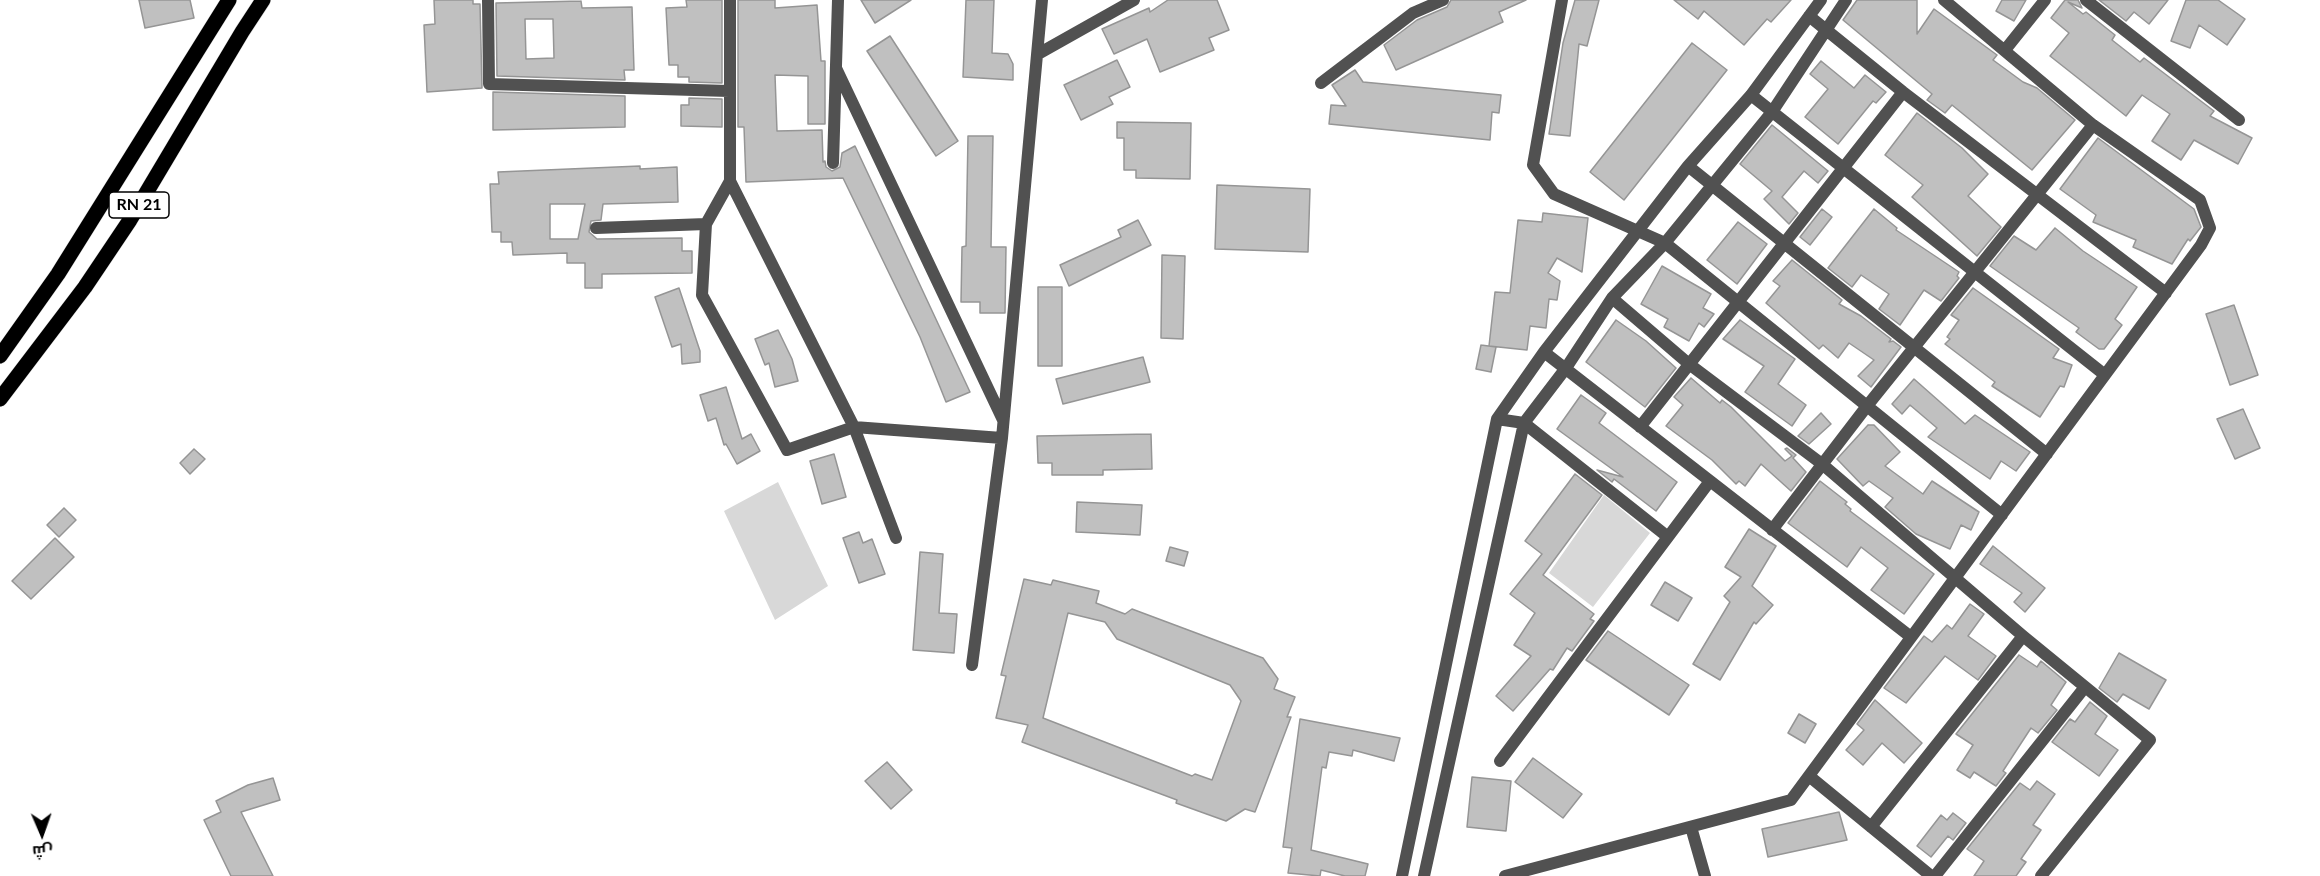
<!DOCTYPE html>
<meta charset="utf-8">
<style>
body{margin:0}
#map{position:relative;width:2320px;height:876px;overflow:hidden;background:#fff;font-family:Lato,Cairo,sans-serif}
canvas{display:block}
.north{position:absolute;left:12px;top:804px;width:60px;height:60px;-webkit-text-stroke:4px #fff;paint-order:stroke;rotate:178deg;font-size:16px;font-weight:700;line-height:24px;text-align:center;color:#000}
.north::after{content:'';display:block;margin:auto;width:21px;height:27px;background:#000;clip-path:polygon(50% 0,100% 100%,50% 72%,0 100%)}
</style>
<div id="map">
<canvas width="2320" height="876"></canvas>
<div class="north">ش</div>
</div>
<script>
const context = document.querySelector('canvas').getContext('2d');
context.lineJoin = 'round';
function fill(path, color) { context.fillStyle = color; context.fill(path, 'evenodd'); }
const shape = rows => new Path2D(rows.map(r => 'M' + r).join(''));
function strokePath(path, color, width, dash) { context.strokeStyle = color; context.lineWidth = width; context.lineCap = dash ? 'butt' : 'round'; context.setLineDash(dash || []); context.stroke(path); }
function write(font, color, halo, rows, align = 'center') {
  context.font = font + ' Lato,sans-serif'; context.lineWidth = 4.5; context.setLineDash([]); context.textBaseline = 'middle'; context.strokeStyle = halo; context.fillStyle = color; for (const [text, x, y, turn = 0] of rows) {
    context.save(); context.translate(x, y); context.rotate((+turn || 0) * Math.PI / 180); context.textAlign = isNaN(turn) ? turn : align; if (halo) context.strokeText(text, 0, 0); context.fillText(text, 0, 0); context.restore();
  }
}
fill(shape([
 [778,482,828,586,775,620,724,511],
 [1604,495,1650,533,1593,607,1549,573]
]), '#d8d8d8');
const building = shape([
 [139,0,190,0,194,18,145,28,139,0],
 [434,0,473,0,473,4,480,4,482,88,427,92,424,25,435,24,434,0],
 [686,0,722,0,722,83,689,82,689,77,678,77,678,65,669,65,666,8,687,7,686,0],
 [738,0,775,0,775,8,817,5,821,61,825,61,825,124,808,124,808,76,775,75,777,131,822,130,823,162,825,161,826,167,832,171,840,167,842,153,855,146,970,392,946,402,920,337,843,178,746,182,744,127,738,127,738,0],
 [861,0,911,0,875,23,861,0],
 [966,0,994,0,992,53,1008,54,1013,64,1013,80,963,77,966,0],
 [1168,0,1217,0,1229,30,1209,38,1214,50,1160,72,1147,39,1114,54,1102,29,1149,8,1150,12,1168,0],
 [1451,0,1526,0,1499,12,1503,22,1396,70,1384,45,1417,20,1447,7,1451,0],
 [1575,0,1599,0,1587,46,1579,44,1570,136,1549,134,1563,43,1575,0],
 [1674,0,1791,0,1771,22,1767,19,1744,45,1704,11,1698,19,1674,0],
 [1857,0,1917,0,1917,34,1934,9,1997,55,1993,60,2023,82,2037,88,2075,120,2032,170,1952,105,1945,113,1927,100,1932,94,1843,20,1857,0],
 [2002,0,2026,0,2014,21,1996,11,2002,0],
 [2065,0,2078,0,2082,8,2068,2,2083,14,2086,12,2115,35,2112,40,2140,62,2144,58,2214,111,2210,116,2252,138,2238,164,2194,140,2181,160,2152,141,2170,114,2142,95,2126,116,2050,56,2069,33,2051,18,2065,0],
 [2099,0,2168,0,2149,24,2134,12,2126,21,2099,0],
 [2186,0,2218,0,2245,19,2227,45,2199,25,2190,48,2171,41,2186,0],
 [581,1,582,8,632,7,634,70,624,70,625,80,497,76,496,3,581,1],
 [525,19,553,19,554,58,526,59,525,19],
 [890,36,958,141,936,156,867,51,890,36],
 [1692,43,1727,70,1624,200,1590,172,1692,43],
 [1117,60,1130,87,1109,97,1113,104,1081,120,1064,85,1117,60],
 [1821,61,1854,88,1865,75,1886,92,1876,103,1873,101,1838,144,1805,117,1828,89,1810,74,1821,61],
 [1355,70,1363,82,1501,95,1499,113,1492,112,1490,140,1329,124,1331,105,1346,106,1332,85,1355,70],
 [493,92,625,96,625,127,493,130,493,92],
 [689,98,722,99,722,127,681,126,681,105,689,105,689,98],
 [1917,113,1962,148,1988,174,1968,196,2001,227,1977,256,1912,197,1923,185,1885,155,1917,113],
 [1117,122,1191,123,1190,179,1136,178,1136,170,1124,170,1124,138,1117,138,1117,122],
 [1772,125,1828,171,1818,183,1804,171,1782,197,1798,213,1789,224,1764,199,1772,191,1740,164,1772,125],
 [968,136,993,136,991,247,1006,247,1005,313,980,313,980,302,961,302,962,247,966,246,968,136],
 [2098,138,2194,209,2201,227,2190,241,2188,239,2172,264,2133,247,2136,240,2093,222,2096,215,2060,189,2098,138],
 [640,166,640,169,677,167,678,202,603,204,601,220,591,221,589,232,597,239,682,238,682,251,692,251,692,273,602,274,602,288,585,288,585,263,567,263,567,253,513,255,512,242,501,242,501,232,492,232,490,184,499,184,498,172,640,166],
 [550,204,585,204,578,239,550,239,550,204],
 [1217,185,1310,189,1308,252,1215,249,1217,185],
 [1822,209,1832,217,1810,245,1800,237,1822,209],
 [1874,209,1897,228,1896,230,1959,272,1957,276,1959,278,1941,301,1924,290,1900,325,1879,309,1889,294,1861,275,1852,287,1828,268,1874,209],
 [1543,213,1588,218,1582,272,1557,258,1548,273,1560,281,1557,300,1549,299,1546,328,1530,326,1527,350,1489,346,1495,292,1510,293,1518,220,1542,222,1543,213],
 [1138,220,1151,245,1069,286,1060,265,1121,237,1118,230,1138,220],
 [1738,222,1767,244,1737,284,1707,260,1738,222],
 [2055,228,2083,251,2137,287,2115,319,2122,325,2104,349,2099,349,2076,332,2079,328,1990,266,2014,236,2036,250,2055,228],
 [1162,255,1185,256,1183,339,1161,338,1162,255],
 [1792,260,1842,300,1839,304,1861,316,1891,339,1889,342,1893,341,1901,347,1871,387,1858,376,1874,360,1849,343,1838,358,1823,345,1819,349,1766,303,1780,286,1773,281,1792,260],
 [1662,266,1711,294,1703,308,1714,314,1704,327,1699,323,1689,341,1664,327,1668,319,1641,304,1662,266],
 [1038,287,1062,287,1062,366,1038,366,1038,287],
 [679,288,700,351,700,362,682,364,681,344,672,347,655,297,679,288],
 [1973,288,2059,349,2053,358,2072,365,2064,387,2060,386,2040,417,1992,386,1995,382,1945,344,1950,339,1947,337,1959,320,1951,315,1973,288],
 [2234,305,2258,375,2230,385,2206,314,2234,305],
 [1616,320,1646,341,1676,368,1645,407,1586,362,1616,320],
 [1740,320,1795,359,1778,384,1806,405,1792,426,1745,392,1764,366,1723,339,1740,320],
 [778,330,792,359,798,381,775,387,769,363,765,365,755,339,778,330],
 [1481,345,1496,347,1491,372,1476,369,1481,345],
 [1143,357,1150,382,1063,404,1056,379,1143,357],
 [1691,378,1720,403,1722,400,1731,407,1785,461,1792,456,1785,449,1787,448,1796,455,1793,458,1806,472,1791,491,1761,464,1745,486,1739,481,1736,484,1712,460,1666,426,1683,405,1674,397,1691,378],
 [1914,379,1965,424,1975,415,2030,452,2016,471,2001,461,1990,479,1928,437,1937,428,1910,405,1902,414,1892,404,1914,379],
 [726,387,742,439,751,434,760,451,737,464,726,444,724,445,716,418,708,421,700,395,726,387],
 [1581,395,1606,413,1599,423,1677,482,1656,511,1614,479,1612,482,1597,470,1623,477,1557,429,1581,395],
 [2243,409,2260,448,2235,459,2217,419,2243,409],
 [1821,413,1831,424,1809,444,1798,436,1821,413],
 [1868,425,1874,425,1900,452,1885,466,1923,494,1932,481,1979,512,1971,530,1961,525,1950,549,1916,534,1885,507,1893,498,1869,481,1863,486,1837,459,1868,425],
 [1151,434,1152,469,1103,470,1103,475,1052,475,1052,463,1038,463,1037,436,1151,434],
 [194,449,205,459,190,474,180,463,194,449],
 [834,454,846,497,822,504,810,461,834,454],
 [1575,474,1602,495,1543,575,1594,614,1590,619,1594,621,1572,651,1567,648,1553,670,1550,669,1513,711,1496,696,1531,656,1514,645,1535,613,1510,594,1542,554,1525,541,1575,474],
 [1820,481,1847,502,1845,504,1851,509,1850,511,1934,574,1904,614,1871,590,1888,568,1861,547,1847,567,1788,523,1820,481],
 [1077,502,1142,505,1140,535,1076,532,1077,502],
 [64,508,76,520,59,537,47,525,64,508],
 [1749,529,1776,546,1752,586,1773,605,1756,624,1754,622,1720,680,1693,664,1730,602,1724,596,1741,577,1725,567,1749,529],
 [859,532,863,543,872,539,885,574,859,583,843,538,859,532],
 [55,538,74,557,31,599,12,581,55,538],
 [1993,546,2045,588,2025,612,2014,602,2022,593,1980,564,1993,546],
 [1170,547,1188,552,1184,566,1166,561,1170,547],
 [920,552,943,554,939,613,957,614,954,653,913,650,920,552],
 [1024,579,1051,585,1053,580,1099,591,1096,603,1125,614,1132,609,1263,658,1278,679,1274,689,1295,697,1287,717,1291,717,1255,812,1245,809,1226,821,1176,803,1177,800,1022,742,1028,725,996,718,1006,676,1001,675,1024,579],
 [1068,613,1105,622,1117,639,1230,685,1241,701,1212,780,1195,774,1192,776,1043,718,1068,613],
 [1665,582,1692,598,1678,621,1651,605,1665,582],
 [1970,604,1984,614,1968,636,1996,656,1978,680,1945,656,1906,703,1884,688,1924,636,1932,642,1947,625,1952,629,1970,604],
 [1608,631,1689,685,1669,715,1586,660,1608,631],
 [2119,653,2166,680,2149,709,2123,694,2117,702,2099,688,2119,653],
 [2019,655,2037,667,2041,661,2066,682,2051,705,2057,710,2038,733,2031,728,2003,771,2006,773,1996,786,1974,772,1970,778,1957,770,1973,745,1956,734,2019,655],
 [1875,700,1922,743,1904,763,1882,743,1863,765,1846,750,1864,730,1857,724,1875,700],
 [2090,702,2107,716,2095,734,2118,750,2099,776,2052,742,2070,719,2075,722,2090,702],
 [1799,714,1816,724,1805,743,1788,733,1799,714],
 [1300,719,1400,738,1394,761,1353,750,1352,756,1329,752,1326,768,1322,767,1311,850,1368,864,1365,876,1345,876,1321,870,1320,876,1288,873,1292,848,1283,847,1300,719],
 [1533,758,1582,794,1563,818,1515,782,1533,758],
 [887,762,912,790,891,809,865,781,887,762],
 [1472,777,1511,781,1506,831,1467,827,1472,777],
 [273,778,280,800,241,812,273,876,231,876,204,820,221,812,216,801,248,785,273,778],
 [2037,781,2055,794,2033,825,2041,830,2021,859,2026,862,2016,876,1974,876,1984,861,1967,849,2020,783,2030,790,2037,781],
 [1839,812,1847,840,1768,857,1762,829,1839,812],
 [1953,813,1966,823,1953,840,1948,836,1931,857,1917,846,1941,815,1947,820,1953,813]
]);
fill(building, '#c0c0c0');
strokePath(building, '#959595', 1.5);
const primary = shape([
 [0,356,58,274,229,0],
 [0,399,85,287,130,220,242,32,263,0]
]);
strokePath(primary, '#dbdbdb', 16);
strokePath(shape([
 [488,0,489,84,729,91],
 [1562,0,1533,165,1554,194,1665,243,2002,515],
 [2086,0,2239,120],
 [1809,16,1903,92,2166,293],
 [2005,50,2045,0],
 [1038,54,1134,0],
 [836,68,1003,420],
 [1321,83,1413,13,1443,0],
 [1751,95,2105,375],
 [833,163,838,0],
 [1688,166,2047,454],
 [730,181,854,427,896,538],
 [706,224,702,295,787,450,854,427,1002,438],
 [596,228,706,224,730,181,730,0],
 [1612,298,1689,364,1822,464,2023,636,2150,740,2041,876],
 [1544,352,1911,637],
 [1497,419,1524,423,1668,537],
 [1640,427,1903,92],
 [1772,530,1867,406,2093,125],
 [972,665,1002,438,1042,0],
 [1500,761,1710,481],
 [1809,776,1931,876],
 [1691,827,1705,876],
 [1871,827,2023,636],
 [1402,876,1497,419,1544,352,1688,166,1751,95,1821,0],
 [1424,876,1524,423,1566,368,1612,298,1665,243,1772,112,1846,0],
 [1505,876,1791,800,2201,245,2210,228,2200,200,2093,125,1944,0],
 [1935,876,2085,687]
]), '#515151', 12);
strokePath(primary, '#000', 15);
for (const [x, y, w] of [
 [139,205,60]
]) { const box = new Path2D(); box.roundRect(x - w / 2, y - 13, w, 26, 4.5); context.fillStyle = '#fff'; context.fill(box); strokePath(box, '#000', 1.5); }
write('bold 16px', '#000', null, [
 ["RN 21",139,205]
]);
</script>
